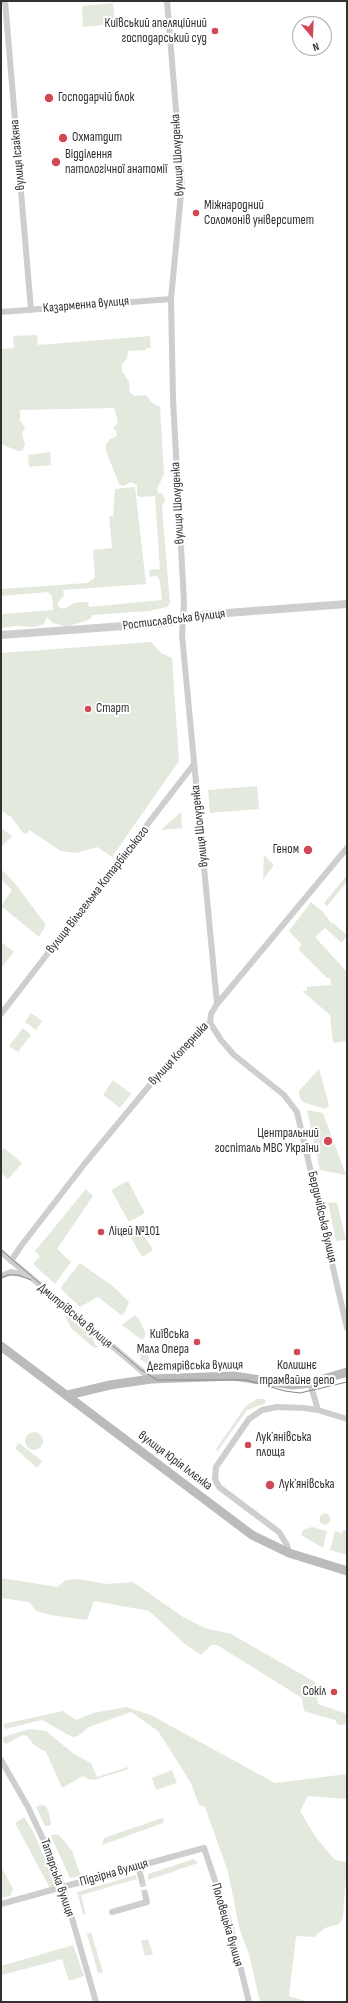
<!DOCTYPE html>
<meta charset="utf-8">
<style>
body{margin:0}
#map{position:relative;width:348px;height:2003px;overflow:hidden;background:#fff;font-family:"Sofia Sans Condensed",sans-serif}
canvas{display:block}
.frame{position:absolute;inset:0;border:2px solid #313131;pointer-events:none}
.north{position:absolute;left:292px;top:16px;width:40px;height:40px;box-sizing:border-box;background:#fff;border:1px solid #adadad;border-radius:50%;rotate:161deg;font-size:11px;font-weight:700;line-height:16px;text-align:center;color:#313131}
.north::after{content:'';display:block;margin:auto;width:14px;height:18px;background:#d24856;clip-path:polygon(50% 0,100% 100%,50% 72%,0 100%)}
</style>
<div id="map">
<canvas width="348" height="2003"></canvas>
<div class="frame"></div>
<div class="north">N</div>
</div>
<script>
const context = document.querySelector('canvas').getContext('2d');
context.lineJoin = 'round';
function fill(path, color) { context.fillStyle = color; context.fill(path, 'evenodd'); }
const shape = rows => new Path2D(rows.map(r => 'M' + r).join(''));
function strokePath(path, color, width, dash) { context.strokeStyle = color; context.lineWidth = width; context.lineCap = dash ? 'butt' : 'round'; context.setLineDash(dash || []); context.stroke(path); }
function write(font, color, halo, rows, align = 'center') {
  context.font = font + ' "Sofia Sans Condensed",sans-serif'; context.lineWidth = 4; context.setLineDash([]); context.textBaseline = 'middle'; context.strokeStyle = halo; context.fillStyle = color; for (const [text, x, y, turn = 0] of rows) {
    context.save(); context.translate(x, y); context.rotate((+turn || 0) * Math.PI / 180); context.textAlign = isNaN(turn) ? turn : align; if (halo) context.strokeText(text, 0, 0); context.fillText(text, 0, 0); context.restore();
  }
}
fill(shape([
 [113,3,115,24,83,27,82,6],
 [37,335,38,345,150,336,151,348,146,348,146,350,128,351,127,358,122,364,122,371,129,382,130,393,135,396,146,395,152,403,160,407,164,474,157,489,158,493,163,494,165,500,162,506,170,603,167,607,149,611,93,615,89,620,66,627,53,623,47,617,44,624,35,627,15,626,1,628,1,614,53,610,52,596,48,592,1,596,1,589,87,583,95,578,93,550,112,548,109,516,113,516,115,489,135,487,146,584,63,590,64,596,57,603,59,607,64,609,74,603,82,602,88,602,89,607,162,600,160,581,157,576,150,577,149,570,160,569,155,496,141,497,137,496,137,485,131,482,123,486,119,484,106,451,106,445,110,439,117,436,116,430,113,429,118,422,114,408,20,410,20,421,25,427,22,434,25,445,23,450,18,451,1,444,1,349,14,348,13,336],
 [50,452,51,465,29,467,28,455],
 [151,642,161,653,172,658,179,761,112,857,97,847,77,853,61,851,29,830,27,834,23,833,11,817,1,810,1,653],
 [257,786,259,809,210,813,208,790],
 [181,812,182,828,161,830],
 [1,828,12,836,1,847],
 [264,855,274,865,263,880],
 [1,869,14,882,46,925,39,937,1,906,12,890,1,879],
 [347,875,347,882,327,906,324,903],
 [311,902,323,912,332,924,333,923,347,935,342,943,325,928,315,937,347,972,347,1041,333,1043,330,1015,302,991,307,991,307,987,331,985,330,978,327,978,299,950,301,944,289,931],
 [1,942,14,952,1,968],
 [31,1013,42,1021,36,1030,25,1022],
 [23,1028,31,1035,18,1052,9,1046],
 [319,1069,329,1105,325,1109,305,1103,301,1100,299,1095,299,1091],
 [113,1080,131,1094,120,1108,103,1095],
 [307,1110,323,1113,346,1175,320,1170],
 [4,1148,22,1163,8,1179,1,1173,1,1151],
 [128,1181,145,1213,129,1222,111,1190],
 [86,1189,93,1196,57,1249,71,1262,55,1284,33,1264,40,1256,35,1251],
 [328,1202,337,1203,346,1240,336,1241],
 [141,1230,153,1250,142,1257,130,1236],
 [80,1263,114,1287,129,1302,124,1314,121,1315,98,1297,80,1307,62,1290,61,1287,65,1282],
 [67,1315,93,1336,94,1343,98,1347,94,1348,71,1328,66,1318],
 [135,1315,139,1319,145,1332,145,1337,142,1340,122,1325],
 [142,1347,147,1354,148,1354,151,1367,140,1359],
 [257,1399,264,1399,266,1401,264,1404,247,1410,217,1452,216,1449,246,1406],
 '25 1441a9 9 0 1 1 18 0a9 9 0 1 1-18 0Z',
 [19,1443,42,1461,37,1468,15,1448],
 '319.5 1519a5.5 5.5 0 1 1 11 0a5.5 5.5 0 1 1-11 0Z',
 [312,1527,327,1531,323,1548,301,1535,303,1530],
 [343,1530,347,1530,347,1555,330,1550,335,1531,342,1533],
 [1,1578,57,1587,66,1580,78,1579,107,1584,133,1582,183,1617,205,1628,231,1634,315,1682,318,1704,347,1714,347,1724,338,1725,335,1720,304,1711,302,1698,217,1645,211,1645,201,1655,185,1644,149,1611,94,1601,87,1620,50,1615,36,1611,29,1602,1,1598],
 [126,1707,151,1715,275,1783,347,1774,347,1799,308,1796,300,1811,315,1836,335,1860,347,1862,347,1887,345,1887,343,1918,339,1924,325,1928,314,1937,296,1936,289,1996,309,2002,260,2002,249,1954,240,1931,228,1872,205,1807,199,1805,191,1783,158,1731,131,1712,89,1727,78,1736,72,1737,42,1720,5,1729,3,1724,63,1711,76,1720,93,1713],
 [30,1729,46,1731,74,1754,91,1763,97,1777,128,1767,129,1769,94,1780,88,1779,83,1776,62,1788,46,1752,34,1745,27,1736,23,1735,6,1744,3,1741,3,1737],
 [172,1770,177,1783,156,1790,152,1778],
 [41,1805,46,1806,49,1813,51,1824,49,1826,45,1826,36,1807],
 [24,1817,34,1833,56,1886,50,1888,15,1823],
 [162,1818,164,1820,163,1823,102,1845,104,1838],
 [54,1834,59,1835,72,1851,81,1876,70,1878,51,1836],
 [194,1859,198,1863,148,1880,148,1874],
 [1,1866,13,1889,10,1896,1,1898],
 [136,1875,137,1879,81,1895,86,1915,83,1914,77,1892],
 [91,1932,103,1972,98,1973,87,1934],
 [148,1939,153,1954,145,1956,141,1941],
 [73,1945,84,1976,69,1981,62,1959,2,1975,1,1966]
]), '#e4e9dd');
strokePath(shape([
 [142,1881,145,1894]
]), '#d6d6d6', 6, [6, 3]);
strokePath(shape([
 [5,1,31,310],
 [167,1,182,183,171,299,173,399,184,602,182,635,217,1004],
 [1,312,171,299],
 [1,1014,194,764],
 [210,1023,221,1040,234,1055,284,1095,297,1112,347,1328],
 [1,1252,151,1379],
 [11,1261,21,1246,86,1162,174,1056,195,1034,210,1023,211,1014,217,1004,347,848],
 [1,1276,11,1272,25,1275],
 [310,1383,318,1410],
 [289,1553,287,1545,279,1532,219,1487,215,1479,216,1467,249,1419,262,1410,277,1407,304,1408,318,1410,347,1419],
 [1,1760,28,1807,51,1856,63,1887,96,2002],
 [138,1866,142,1881],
 [1,1904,204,1848,230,1925,249,2002],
 [112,1912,147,1902,145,1894]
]), '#cecece', 6);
strokePath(shape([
 [1,635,165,623,200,615,347,604]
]), '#cecece', 8);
strokePath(shape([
 [1,1346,252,1535,289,1553,347,1571],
 [68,1395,110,1385,151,1379,234,1376,292,1385,310,1383,347,1372]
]), '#bbb', 9);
strokePath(shape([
 [1,1250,140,1369,157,1380,246,1380,285,1391,300,1393,347,1382],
 [1,1278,8,1275,18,1275,31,1280]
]), '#868686', 1);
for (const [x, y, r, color] of [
 [215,31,4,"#d24856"],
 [49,98,5,"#d24856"],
 [63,138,5,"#d24856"],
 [56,162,5,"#d24856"],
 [196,213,4,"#d24856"],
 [88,709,4,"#d24856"],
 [308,850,5,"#d24856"],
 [328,1141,5,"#d24856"],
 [101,1232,4,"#d24856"],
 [197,1342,4,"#d24856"],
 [297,1352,4,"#d24856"],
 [248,1445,4,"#d24856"],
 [270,1485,5,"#d24856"],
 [334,1692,4,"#d24856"]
]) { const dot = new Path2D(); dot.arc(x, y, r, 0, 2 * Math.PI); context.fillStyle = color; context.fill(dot); strokePath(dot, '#fff', 1.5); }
write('13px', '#313131', '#fff', [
 ["Київський апеляційний",207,24,"right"],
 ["господарський суд",207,39,"right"],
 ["Господарчій блок",58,98],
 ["Охматдит",72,138],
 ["Відділення",65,155],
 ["патологічної анатомії",65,170],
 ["Міжнародний",204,206],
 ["Соломонів університет",204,221],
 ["Старт",96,709],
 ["Геном",299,850,"right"],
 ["Центральний",319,1134,"right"],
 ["госпіталь МВС України",319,1149,"right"],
 ["Ліцей №101",109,1232],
 ["Київська",189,1335,"right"],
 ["Мала Опера",189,1350,"right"],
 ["Колишнє",297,1366,"center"],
 ["трамвайне депо",297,1381,"center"],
 ["Лукʼянівська",256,1438],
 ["площа",256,1453],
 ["Лукʼянівська",279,1485],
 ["Сокіл",326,1692,"right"]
], 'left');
write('13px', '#313131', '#fff', [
 ["вулиця Ісаакяна",18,155,-95],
 ["вулиця Шолуденка",178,155,-93],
 ["Казарменна вулиця",86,305,-5],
 ["вулиця Шолуденка",178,503,-93],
 ["Ростиславська вулиця",174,620,-7],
 ["вулиця Шолуденка",200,826,-96],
 ["вулиця Вільгельма Котарбінського",98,890,-52],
 ["вулиця Коперника",179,1054,-47],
 ["Бердичівська вулиця",322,1217,77],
 ["Дмитрівська вулиця",75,1316,40],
 ["Дегтярівська вулиця",195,1366,-1],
 ["вулиця Юрія Іллєнка",175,1461,37],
 ["Підгірна вулиця",114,1873,-16],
 ["Татарська вулиця",57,1878,71],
 ["Половецька вулиця",227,1925,74]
]);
</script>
